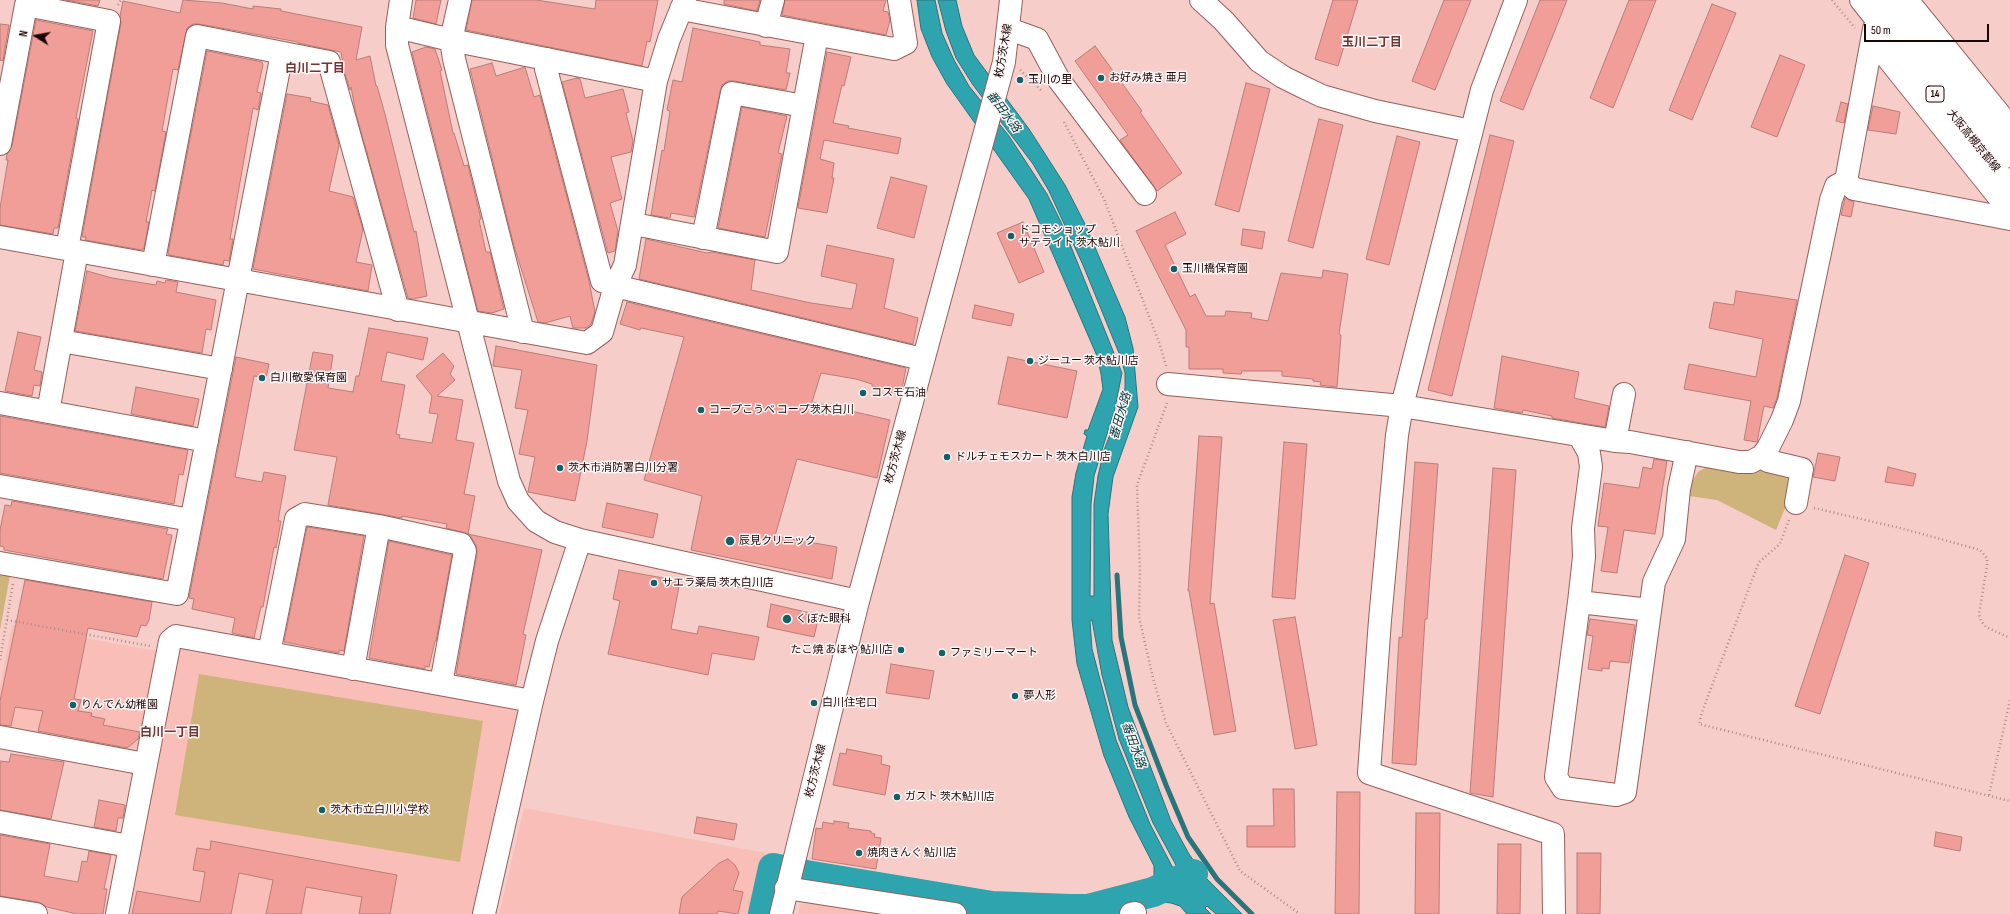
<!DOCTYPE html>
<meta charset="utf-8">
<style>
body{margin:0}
#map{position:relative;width:2010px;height:914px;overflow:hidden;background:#f6cdc9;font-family:"Sofia Sans Condensed",sans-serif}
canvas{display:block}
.north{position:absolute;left:16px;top:16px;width:40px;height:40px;-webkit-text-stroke:3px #fff7f7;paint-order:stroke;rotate:281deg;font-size:11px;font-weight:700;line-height:16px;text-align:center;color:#1b0606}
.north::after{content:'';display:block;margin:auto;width:14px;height:18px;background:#1b0606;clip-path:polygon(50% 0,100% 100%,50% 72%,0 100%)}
.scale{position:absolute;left:1864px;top:24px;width:125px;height:18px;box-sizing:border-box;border:2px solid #1b0606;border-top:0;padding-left:5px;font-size:12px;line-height:14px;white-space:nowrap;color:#1b0606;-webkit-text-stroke:3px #fff7f7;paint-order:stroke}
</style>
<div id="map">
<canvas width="2010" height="914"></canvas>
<div class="north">N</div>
<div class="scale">50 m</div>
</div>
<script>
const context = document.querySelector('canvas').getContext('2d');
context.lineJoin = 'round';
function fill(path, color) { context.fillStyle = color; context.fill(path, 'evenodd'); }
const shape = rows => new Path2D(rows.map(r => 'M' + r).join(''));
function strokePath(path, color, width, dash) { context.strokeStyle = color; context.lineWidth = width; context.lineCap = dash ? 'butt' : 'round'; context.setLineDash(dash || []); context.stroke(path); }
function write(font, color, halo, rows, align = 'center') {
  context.font = font + ' "Sofia Sans Condensed","Noto Sans JP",sans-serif'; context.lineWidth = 3; context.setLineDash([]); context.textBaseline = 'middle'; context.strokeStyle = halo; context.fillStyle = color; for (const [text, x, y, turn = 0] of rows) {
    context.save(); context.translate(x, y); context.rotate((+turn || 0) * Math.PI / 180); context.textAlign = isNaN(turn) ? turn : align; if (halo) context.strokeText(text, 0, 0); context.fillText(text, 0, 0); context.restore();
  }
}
fill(shape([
 [12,625,157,651,142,744,130,753,0,729,0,686],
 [179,645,519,707,475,914,125,914],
 [524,808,766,853,754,914,499,914],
 [811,900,914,914,798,914,800,905]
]), '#fabeb9');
fill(shape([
 [1710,465,1758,468,1795,475,1788,501,1776,530,1717,500,1689,496,1690,485,1698,472],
 [0,573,10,575,0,630],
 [199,674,483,721,460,862,175,815]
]), '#ceb37b');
const water = shape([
 [917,0,935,0,942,33,954,60,969,86,1009,136,1047,194,1061,222,1122,373,1115,408,1094,476,1091,504,1090,596,1094,596,1094,504,1098,476,1104,450,1120,409,1125,388,1125,373,1121,358,1083,265,1049,191,1033,164,973,85,956,58,946,31,938,0,956,0,962,26,974,55,1029,129,1065,185,1085,224,1125,317,1133,348,1138,407,1113,477,1108,514,1112,640,1128,707,1171,821,1189,854,1206,878,1242,914,1216,914,1207,906,1205,908,1211,914,1187,914,1180,906,1171,903,1163,902,1160,885,1154,878,1154,866,1129,817,1104,756,1077,664,1072,620,1072,497,1076,473,1087,436,1084,434,1085,430,1088,430,1103,389,1101,374,1097,356,1029,199,947,84,932,57,921,29,917,0],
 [1092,620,1102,675,1119,739,1153,823,1177,867,1174,870,1150,824,1116,740,1092,649,1090,621,1092,620]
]);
fill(water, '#2ea4af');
strokePath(water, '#28757c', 1);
strokePath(shape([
 [1117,575,1121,637,1135,705,1166,785,1188,837,1217,879,1252,914]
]), '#28757c', 5);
strokePath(shape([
 [763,914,773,868,806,875,992,906,1069,909,1088,909,1153,892,1193,874]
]), '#2ea4af', 30);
const building = shape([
 [66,0,100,0,98,6,66,0],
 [183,0,222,3,253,9,253,6,281,9,281,11,362,27,356,60,370,56,376,86,377,86,385,114,414,232,416,231,427,296,413,299,408,298,356,114,351,87,350,90,345,74,341,52,298,43,298,42,199,24,193,24,187,28,178,70,173,69,162,131,166,132,155,191,152,190,146,222,149,222,144,248,142,250,85,240,86,237,82,237,121,23,120,16,123,1,180,13,183,0],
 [416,0,441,0,436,24,413,18,416,0],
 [472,0,536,0,595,9,596,0,658,0,650,42,647,41,642,66,466,30,472,0],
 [724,0,760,0,757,11,724,4,724,0],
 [785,0,886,0,883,11,888,12,890,20,886,35,782,15,785,0],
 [1333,0,1358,0,1338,66,1315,59,1333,0],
 [1444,0,1471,0,1435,90,1412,81,1444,0],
 [1540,0,1567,0,1523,110,1500,101,1540,0],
 [1629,0,1656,0,1613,108,1590,98,1629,0],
 [1712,4,1736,13,1692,120,1669,110,1712,4],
 [36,20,93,31,76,118,78,119,58,228,54,228,53,234,0,225,0,208,8,160,6,160,7,154,12,146,36,20],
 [0,24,9,25,3,61,0,60,0,24],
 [693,28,760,42,760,45,790,49,786,73,790,73,786,90,734,81,728,81,722,85,720,91,694,217,671,213,670,218,651,215,662,150,664,151,670,111,667,110,673,80,682,82,693,28],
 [1095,46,1142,111,1140,112,1182,173,1157,191,1120,140,1128,135,1075,61,1095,46],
 [426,47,435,49,442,70,440,71,453,133,454,133,464,166,468,165,481,219,479,220,486,252,490,252,504,309,492,313,478,311,412,52,426,47],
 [207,51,262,62,263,65,257,92,261,93,258,110,253,108,230,239,233,239,229,261,224,260,223,265,169,255,168,253,207,51],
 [827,52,851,57,844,86,842,85,833,123,849,126,848,128,901,138,898,154,824,140,820,159,834,163,832,178,834,178,827,213,798,208,827,52],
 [1780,55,1805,65,1777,137,1751,127,1780,55],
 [492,63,496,76,525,67,534,97,540,95,589,281,595,312,591,324,586,328,573,328,570,316,545,323,538,322,514,246,470,69,492,63],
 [577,78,580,79,585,98,623,89,629,112,626,113,633,141,631,152,611,157,622,199,610,203,618,231,615,251,608,253,562,82,577,78],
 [1246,83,1270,89,1239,212,1215,205,1246,83],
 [287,94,311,98,310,101,328,105,339,145,329,191,353,197,363,229,356,262,372,265,368,291,253,269,287,94],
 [1841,102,1848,104,1844,123,1836,121,1841,102],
 [1873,106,1900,112,1896,134,1868,130,1873,106],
 [742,107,787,116,778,153,782,154,765,237,718,228,742,107],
 [1319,119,1343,125,1313,248,1288,241,1319,119],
 [1490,135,1514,141,1452,396,1428,390,1490,135],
 [1397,136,1420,142,1389,265,1366,259,1397,136],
 [891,177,927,186,914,238,877,228,891,177],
 [1845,198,1854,202,1851,217,1841,215,1845,198],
 [1175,212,1186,234,1165,245,1190,297,1195,294,1206,316,1225,316,1226,311,1252,313,1251,318,1268,321,1281,273,1322,278,1323,270,1348,274,1339,334,1341,335,1337,387,1320,385,1321,382,1313,381,1313,379,1282,376,1282,371,1242,371,1241,374,1223,373,1223,369,1189,369,1189,347,1186,347,1186,330,1136,231,1175,212],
 [1023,222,1044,272,1019,283,997,233,1023,222],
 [1243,229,1265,232,1262,249,1241,245,1243,229],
 [646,239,707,253,712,252,755,260,751,290,811,303,852,309,857,284,821,276,827,245,894,259,884,308,918,318,913,344,639,279,646,239],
 [87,271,112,278,156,285,157,281,165,283,166,280,178,282,176,292,216,300,211,330,206,329,202,353,75,331,87,271],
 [1736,291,1797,300,1777,398,1773,408,1764,406,1757,442,1744,440,1751,401,1684,389,1689,364,1756,377,1763,339,1709,328,1714,302,1734,305,1736,291],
 [627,302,906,368,901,394,888,392,888,389,872,386,872,384,856,379,821,373,812,402,890,420,877,478,797,459,775,536,837,547,832,579,691,550,702,496,644,480,684,337,641,328,640,330,620,324,627,302],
 [975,305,1014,314,1011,326,972,318,975,305],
 [369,328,428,338,423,360,387,352,381,381,405,385,396,434,400,435,399,438,432,443,438,414,429,413,432,396,416,376,443,353,454,366,450,374,455,380,437,396,463,400,456,440,474,443,464,494,475,496,468,534,542,550,523,634,526,635,516,685,456,674,477,553,476,545,469,534,446,528,447,524,402,516,402,518,328,505,337,457,294,450,313,352,333,355,328,388,353,392,356,376,359,376,369,328],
 [18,332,41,337,34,370,42,372,40,386,34,385,32,396,5,391,18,332],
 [496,346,597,365,587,441,575,501,528,492,535,457,519,454,528,410,515,408,522,370,493,366,496,346],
 [1502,356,1579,372,1574,398,1609,406,1605,427,1552,418,1552,416,1523,410,1522,413,1494,408,1502,356],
 [236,357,269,364,266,378,254,376,235,477,262,482,264,472,286,476,278,521,281,521,276,548,274,547,263,607,261,607,254,638,232,633,235,618,192,609,194,599,189,598,236,357],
 [1008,357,1077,371,1067,418,998,404,1008,357],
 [136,387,199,399,193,426,131,414,136,387],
 [0,416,188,450,183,475,179,474,174,504,0,473,0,416],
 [1199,436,1222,437,1210,604,1214,603,1236,731,1214,735,1189,591,1188,591,1199,436],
 [1284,442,1307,444,1295,599,1272,597,1284,442],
 [1818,453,1840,457,1835,481,1813,477,1818,453],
 [1654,459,1667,461,1655,534,1624,530,1617,573,1601,571,1608,527,1598,526,1604,483,1639,488,1643,467,1652,469,1654,459],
 [1415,462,1438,464,1427,619,1425,619,1416,765,1392,763,1399,637,1402,638,1415,462],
 [1888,467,1916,474,1913,486,1885,482,1888,467],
 [1493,468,1516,470,1493,797,1470,793,1493,468],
 [12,501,168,529,166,534,172,535,163,579,4,550,4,547,0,546,0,530,5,505,11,506,12,501],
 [607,503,658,514,653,538,602,527,607,503],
 [307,527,364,536,344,651,339,650,339,653,284,642,307,527],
 [389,541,452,555,436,641,435,641,429,667,425,666,425,669,369,658,389,541],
 [1845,555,1869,563,1820,714,1795,706,1845,555],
 [619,570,680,581,671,629,697,634,699,626,759,637,754,660,712,653,708,675,608,654,620,601,613,599,619,570],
 [25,580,152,602,149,620,146,626,141,625,137,637,88,628,74,699,81,700,78,711,92,713,91,716,105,719,103,725,140,732,138,739,127,748,38,731,43,711,15,707,11,726,0,725,0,701,25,580],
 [771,604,819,615,814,637,767,627,771,604],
 [1295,617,1317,745,1295,749,1273,620,1295,617],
 [1590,619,1635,625,1629,663,1610,661,1609,669,1602,668,1602,671,1588,669,1593,636,1587,635,1590,619],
 [891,664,934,671,929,699,886,693,891,664],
 [847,749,882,756,881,764,890,766,885,795,833,785,840,753,846,754,847,749],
 [11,754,64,762,51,819,0,810,0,761,9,762,11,754],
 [1273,789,1294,789,1295,847,1247,847,1247,826,1274,826,1273,789],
 [1337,792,1360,792,1359,914,1335,914,1337,792],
 [99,800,125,805,123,818,118,818,116,831,94,827,99,800],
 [1416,813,1440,813,1439,914,1415,914,1416,813],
 [697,817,737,824,734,840,694,833,697,817],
 [834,821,849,823,848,828,871,831,871,833,875,834,874,837,881,838,876,869,812,859,816,828,822,829,823,822,834,824,834,821],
 [1936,832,1962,837,1960,851,1934,846,1936,832],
 [0,835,50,844,44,876,78,882,82,861,87,862,89,851,111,855,104,889,107,889,103,914,77,914,47,907,38,902,0,896,0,835],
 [211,841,397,875,390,914,359,914,362,897,306,887,301,914,266,914,273,880,239,873,231,914,132,914,137,891,200,902,205,872,193,870,197,848,210,850,211,841],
 [1498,844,1521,844,1520,914,1497,914,1498,844],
 [1577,853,1601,853,1600,914,1577,914,1577,853],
 [728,859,735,865,739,873,733,890,743,892,738,914,718,911,717,914,679,914,682,897,719,863,728,859]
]);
fill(building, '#f29e98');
strokePath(building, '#ba7d78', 1);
const minor = shape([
 [401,0,397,27,397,45,509,481,518,501,536,521,555,532,580,540,858,601],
 [460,0,451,40,454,59,523,332],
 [1201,0,1224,21,1259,61,1283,77,1301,86,1322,96,1375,111,1471,131],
 [1516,0,1482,90,1402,406,1397,435,1380,620,1369,773,1553,834,1554,914],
 [1907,0,2010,127],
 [681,9,894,49,906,43,899,0],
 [766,26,773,0],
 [397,27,451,40,656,81],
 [1009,29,1037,39,1059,80,1145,194],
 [1873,40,2010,211],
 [547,59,546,69,602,281,615,286,922,359],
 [0,144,26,5,109,21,67,249],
 [1846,181,1854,189,2010,219],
 [1846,181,1874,29],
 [634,224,777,252,817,35],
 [0,237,587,343,602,332,615,286,625,265,656,81,669,39,685,0],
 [703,238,732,93,804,106],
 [153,265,197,36,329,62,398,310],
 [61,341,221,369],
 [1168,384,1402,406,1615,441,1630,442,1739,462,1751,462,1762,456,1768,448,1782,420,1789,401,1831,200,1836,186,1846,181],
 [0,403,207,441],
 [48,412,77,251],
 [1579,435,1589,453,1591,467,1583,528,1584,557,1579,602,1556,777,1563,788,1616,795,1625,792,1654,582,1674,539,1679,489,1687,452],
 [1615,441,1624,394],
 [1762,456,1768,461,1802,469,1796,503],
 [0,486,191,520],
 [0,563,177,594,282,53],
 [1579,602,1650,610],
 [269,653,296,519,305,514,379,526,461,544,465,551,441,684],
 [353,669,379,526],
 [0,737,145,764],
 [0,822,129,846],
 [786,888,955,914],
 [0,908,36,914],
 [117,914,170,641,176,636,532,701],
 [484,914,532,701,547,641,580,540],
 [1131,914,1135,913]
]);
const major = shape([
 [1861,0,2010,187],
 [1886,0,2010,156],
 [781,914,858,601,1004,62,1011,0]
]);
strokePath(minor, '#995e5a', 24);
strokePath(major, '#995e5a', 24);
strokePath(shape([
 [1832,0,1855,28],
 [118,5,121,0],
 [1020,70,1041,90],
 [1064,122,1104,199,1160,345,1166,366],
 [1167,403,1137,485,1140,571,1139,617,1153,678,1166,723,1240,871,1300,914],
 [1814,508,1904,529,1980,550,1987,558,1987,566,1979,614,1981,621,1986,627,2010,638],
 [1789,520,1780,544,1759,562,1702,712,1699,724,2010,801],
 [7,620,150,646],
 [0,660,13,583],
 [1989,795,2010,700]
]), '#ad8b88', 2.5, [1, 3]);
strokePath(minor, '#fff', 22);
strokePath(major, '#fff', 22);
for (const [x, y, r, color] of [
 [1101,78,4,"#126169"],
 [1020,80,4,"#126169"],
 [1011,236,4,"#126169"],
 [1174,269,4,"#126169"],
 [1030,361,4,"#126169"],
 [262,378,4,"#126169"],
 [863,393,4,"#126169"],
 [701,410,4,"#126169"],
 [947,457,4,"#126169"],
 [560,468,4,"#126169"],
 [730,541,5,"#126169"],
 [654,583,4,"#126169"],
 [787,619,5,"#126169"],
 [901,650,4,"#126169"],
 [942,653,4,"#126169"],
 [1015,696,4,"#126169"],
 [814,703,4,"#126169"],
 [73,705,4,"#126169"],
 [897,797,4,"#126169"],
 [322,810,4,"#126169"],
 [859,853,4,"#126169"]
]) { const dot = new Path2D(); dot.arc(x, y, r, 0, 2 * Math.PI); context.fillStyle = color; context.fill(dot); strokePath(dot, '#fff7f7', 1.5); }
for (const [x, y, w] of [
 [1935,94,18]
]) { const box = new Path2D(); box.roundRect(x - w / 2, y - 8, w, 16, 3); context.fillStyle = '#fff7f7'; context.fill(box); strokePath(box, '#1b0606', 1); }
write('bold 10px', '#1b0606', null, [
 ["14",1935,94]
]);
write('11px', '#1b0606', '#fff7f7', [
 ["枚方茨木線",1004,51,-80],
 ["大阪高槻京都線",1973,141,51],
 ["枚方茨木線",896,457,-75],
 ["枚方茨木線",816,771,-76]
]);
write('11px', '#1b0606', '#fff7f7', [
 ["お好み焼き 亜月",1109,78],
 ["玉川の里",1028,80],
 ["ドコモショップ",1019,230],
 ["サテライト 茨木鮎川",1019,243],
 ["玉川橋保育園",1182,269],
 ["ジーユー 茨木鮎川店",1038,361],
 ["白川敬愛保育園",270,378],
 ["コスモ石油",871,393],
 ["コープこうべ コープ茨木白川",709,410],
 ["ドルチェモスカート 茨木白川店",955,457],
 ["茨木市消防署白川分署",568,468],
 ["辰見クリニック",739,541],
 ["サエラ薬局 茨木白川店",662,583],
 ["くぼた眼科",796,619],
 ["たこ焼 あほや 鮎川店",893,650,"right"],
 ["ファミリーマート",950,653],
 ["夢人形",1023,696],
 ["白川住宅口",822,703],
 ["りんでん幼稚園",81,705],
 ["ガスト 茨木鮎川店",905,797],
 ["茨木市立白川小学校",330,810],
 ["焼肉きんぐ 鮎川店",867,853]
], 'left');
write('bold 12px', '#6e3734', '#fff7f7', [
 ["玉川二丁目",1372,43],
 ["白川二丁目",315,69],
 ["白川一丁目",170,733]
]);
write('italic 12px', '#01383d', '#fff7f7', [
 ["番田水路",1003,112,53],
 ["番田水路",1121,416,-74],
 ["番田水路",1133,745,70]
]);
</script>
